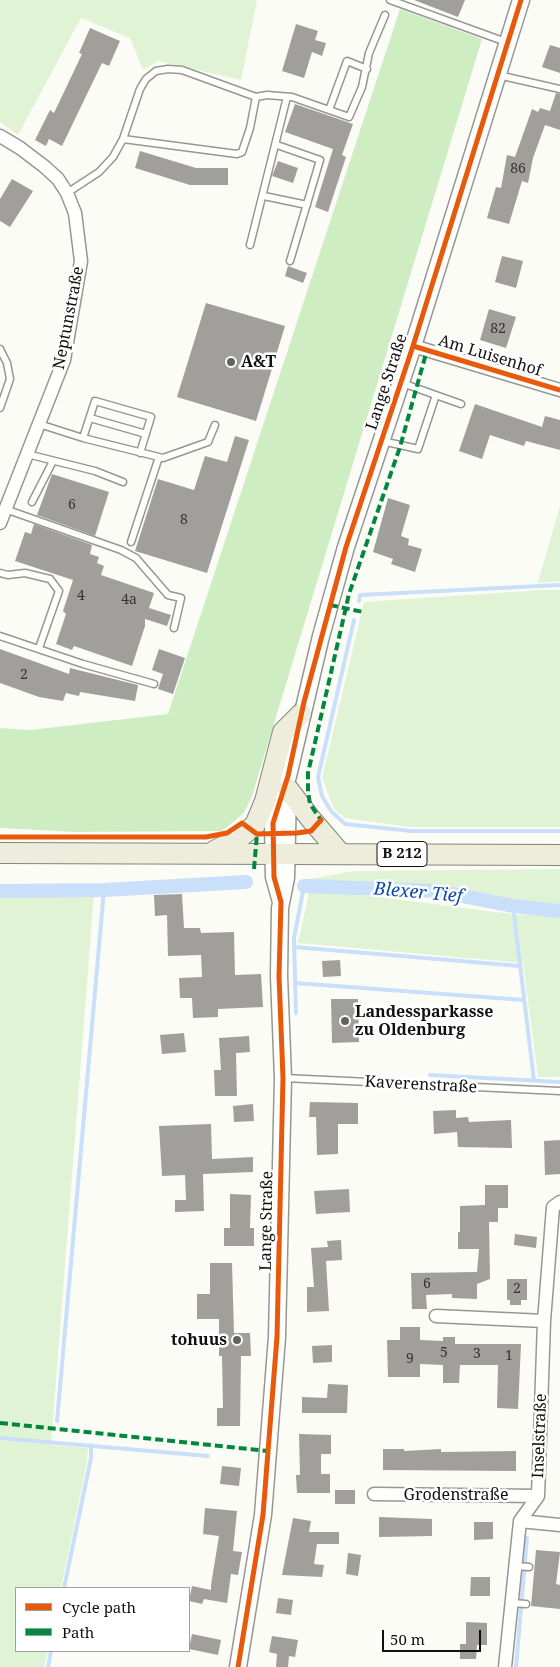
<!DOCTYPE html>
<meta charset="utf-8">
<style>
body{margin:0}
#map{position:relative;width:560px;height:1667px;overflow:hidden;background:#fcfcf7;font-family:"Noto Serif",serif}
canvas{display:block}
.legend{position:absolute;left:15px;top:1587px;width:175px;height:65px;box-sizing:border-box;background:#fff;border:1px solid #9f9f9f;margin:0;padding:6px 9px;list-style:none;font-size:15px;color:#101010}
.legend li{display:flex;align-items:center;gap:10px;height:25px}
.legend b{width:25px;border:1px solid #9f9f9f}
.scale{position:absolute;left:382px;top:1630px;width:99px;height:22px;box-sizing:border-box;border:2px solid #101010;border-top:0;padding-left:6px;font-size:15px;line-height:18px;white-space:nowrap;color:#101010;-webkit-text-stroke:4px #fff;paint-order:stroke}
</style>
<div id="map">
<canvas width="560" height="1667"></canvas>
<ul class="legend">
<li><b style="height:6px;background:#e8590c"></b>Cycle path</li>
<li><b style="height:6px;background:#00873e"></b>Path</li>
</ul>
<div class="scale">50 m</div>
</div>
<script>
const context = document.querySelector('canvas').getContext('2d');
context.lineJoin = 'round';
function fill(path, color) { context.fillStyle = color; context.fill(path, 'evenodd'); }
const shape = rows => new Path2D(rows.map(r => 'M' + r).join(''));
function strokePath(path, color, width, dash) { context.strokeStyle = color; context.lineWidth = width; context.lineCap = dash ? 'butt' : 'round'; context.setLineDash(dash || []); context.stroke(path); }
function write(font, color, halo, rows, align = 'center') {
  context.font = font + ' "Noto Serif",serif'; context.lineWidth = 5; context.setLineDash([]); context.textBaseline = 'middle'; context.strokeStyle = halo; context.fillStyle = color; for (const [text, x, y, turn = 0] of rows) {
    context.save(); context.translate(x, y); context.rotate((+turn || 0) * Math.PI / 180); context.textAlign = isNaN(turn) ? turn : align; if (halo) context.strokeText(text, 0, 0); context.fillText(text, 0, 0); context.restore();
  }
}
fill(shape([
 [0,0,257,0,241,80,158,61,143,70,130,38,81,18,18,135,0,122],
 [560,506,560,581,538,583,538,582],
 [540,590,560,590,560,827,409,827,345,818,334,809,322,778,364,602],
 [560,869,560,905,520,903,435,885,306,880,353,871],
 [316,889,519,915,560,914,560,1077,538,1077,523,963,298,943,309,892],
 [0,894,94,894,51,1445,88,1448,87,1462,61,1588,16,1588,16,1651,48,1651,44,1667,0,1667]
]), '#e0f4d5');
fill(shape([
 [400,9,482,39,252,796,244,813,222,831,75,832,0,828,0,728,30,730,168,714]
]), '#cfedc2');
strokePath(shape([
 [359,601,360,595,560,585],
 [354,620,318,777,322,796,331,811,345,824,411,831,560,831],
 [513,906,534,1081],
 [294,947,520,966],
 [295,983,524,1000],
 [296,1013,294,938,304,886],
 [430,1075,560,1082],
 [57,1421,104,890],
 [0,1438,208,1456],
 [64,1588,91,1458,91,1445],
 [48,1667,51,1651],
 [516,1667,527,1538]
]), '#c9dffa', 4);
strokePath(shape([
 [304,886,437,891,513,906,560,911],
 [0,891,104,890,246,882]
]), '#c9dffa', 14);
fill(shape([
 [414,0,465,0,458,17],
 [296,24,318,31,315,40,326,43,322,56,312,52,304,78,282,71],
 [90,28,120,41,109,66,102,63,62,146,49,139,46,146,35,140,50,110,54,113,82,54,79,53],
 [550,45,560,48,560,73,542,67],
 [556,93,560,94,560,130,545,125,533,158,528,183,522,181,509,224,487,218,496,187,501,188,507,155,515,157,532,109,538,112,540,108,550,111],
 [295,104,353,124,342,155,346,157,328,212,315,207,333,149,285,132],
 [140,151,196,168,228,168,228,185,190,185,135,168],
 [278,161,298,168,293,183,272,176],
 [12,179,33,191,10,227,0,221,0,199],
 [502,256,523,261,516,288,495,282],
 [288,266,307,273,303,283,285,276],
 [206,303,285,326,256,421,177,397],
 [489,309,516,317,506,348,480,340],
 [475,404,542,427,545,416,560,420,560,450,526,441,524,446,490,435,482,459,459,451],
 [235,436,249,440,207,573,135,551,158,479,194,490,205,456,227,462],
 [52,474,109,492,95,536,37,515],
 [388,498,410,505,401,536,409,539,408,545,422,549,415,572,391,564,393,559,373,552],
 [34,524,92,545,90,554,99,557,97,563,104,566,101,575,154,593,149,608,171,615,167,626,145,619,145,626,132,666,74,646,72,650,56,644,66,614,63,611,73,580,15,561,25,532,31,534],
 [0,649,69,674,70,668,138,685,135,701,80,692,79,696,66,693,63,701,39,697,0,683],
 [159,649,185,658,173,694,158,689,163,674,152,670],
 [182,894,184,928,200,928,201,933,234,932,235,975,261,974,263,1007,218,1009,218,1017,193,1018,192,998,180,998,179,978,202,977,201,955,168,956,167,915,155,916,154,895],
 [340,960,341,976,323,977,322,961],
 [331,999,358,999,359,1042,332,1043],
 [184,1033,186,1052,162,1054,160,1035],
 [249,1036,250,1052,236,1053,237,1096,215,1096,214,1070,221,1070,219,1038],
 [310,1102,358,1103,358,1124,338,1124,338,1154,317,1155,316,1117,309,1117],
 [253,1104,254,1121,234,1122,233,1106],
 [456,1110,456,1118,468,1117,469,1122,511,1120,512,1148,458,1147,457,1132,434,1134,433,1111],
 [211,1124,212,1159,253,1157,253,1172,203,1174,204,1211,175,1212,175,1200,186,1200,185,1175,162,1176,159,1126],
 [560,1140,560,1174,545,1175,544,1141],
 [485,1185,508,1185,508,1208,498,1208,498,1222,489,1222,490,1279,477,1284,477,1299,452,1298,452,1294,426,1295,427,1309,412,1309,411,1273,477,1272,479,1249,458,1249,458,1232,460,1232,460,1206,485,1205],
 [349,1189,350,1212,316,1214,314,1191],
 [230,1194,251,1195,250,1228,254,1228,254,1246,224,1246,224,1228,230,1228],
 [515,1234,537,1237,536,1248,514,1245],
 [341,1240,342,1260,326,1261,329,1311,307,1312,307,1287,314,1287,311,1248,328,1247,327,1241],
 [210,1263,232,1263,234,1333,250,1333,251,1356,241,1356,240,1426,217,1426,217,1408,223,1408,222,1356,219,1356,219,1319,197,1319,197,1294,210,1294],
 [507,1279,527,1279,527,1300,521,1300,521,1305,510,1305,510,1300,507,1300],
 [400,1327,420,1327,420,1340,443,1341,443,1337,455,1337,455,1344,521,1344,518,1409,497,1408,498,1365,460,1365,459,1383,443,1383,443,1365,420,1364,420,1377,388,1377,387,1340,400,1340],
 [332,1345,332,1362,313,1363,312,1346],
 [328,1384,348,1385,347,1413,302,1413,302,1397,327,1398],
 [299,1434,331,1435,331,1454,321,1454,321,1474,330,1474,330,1493,297,1493,296,1475,300,1475],
 [383,1449,404,1449,404,1451,441,1449,441,1452,516,1451,516,1471,383,1470],
 [222,1466,241,1468,239,1486,220,1484],
 [335,1490,355,1490,355,1504,335,1504],
 [205,1508,237,1511,233,1551,242,1552,238,1575,231,1574,227,1603,204,1599,202,1604,189,1601,192,1586,211,1590,211,1585,219,1536,203,1534],
 [379,1517,432,1519,432,1536,379,1537],
 [293,1518,311,1521,309,1532,339,1532,339,1544,317,1544,314,1564,324,1565,322,1577,282,1575],
 [474,1522,493,1522,493,1539,474,1540],
 [536,1550,560,1552,556,1584,560,1585,560,1609,531,1606],
 [348,1553,361,1555,358,1576,346,1574],
 [471,1577,490,1577,490,1596,470,1596],
 [278,1598,293,1600,291,1615,276,1613],
 [466,1622,487,1623,487,1645,477,1645,476,1659,460,1659,460,1644,466,1644],
 [192,1634,221,1640,218,1655,189,1649],
 [272,1636,298,1640,295,1657,289,1656,288,1667,276,1667,277,1654,269,1652]
]), '#a09f9b');
const service = shape([
 [390,0,506,42],
 [498,75,560,89],
 [329,110,347,61,367,69],
 [123,139,237,154,242,152,250,128,256,97],
 [277,145,320,160,290,261],
 [67,193,99,172,113,157,123,139,140,89,146,79,156,71,168,69,182,70,256,97,267,95,292,97,349,117,362,87,369,53,385,15],
 [264,196,307,205],
 [250,245,287,97],
 [0,349,7,363,10,379,0,408],
 [402,383,461,404],
 [90,418,146,434],
 [39,424,83,438,163,458,208,442,215,425],
 [83,438,95,401,151,417,140,453],
 [382,441,418,449,436,395],
 [27,454,95,471,123,482],
 [32,502,53,461],
 [5,509,121,550,136,558,168,595,181,598,174,628],
 [131,542,159,457],
 [0,573,8,575,25,573,50,579,59,591,39,648],
 [0,636,83,664,154,684],
 [284,1078,560,1091],
 [515,1566,529,1567],
 [511,1603,526,1604]
]);
const minor = shape([
 [0,136,20,148,45,167,58,179,67,193,75,213,81,261,64,360,0,523],
 [413,346,560,390],
 [436,1316,544,1321],
 [374,1494,538,1496],
 [520,1521,560,1525],
 [505,1667,520,1521,538,1496,544,1321,553,1207,560,1202]
]);
const tertiary = shape([
 [281,902,274,877,273,823,288,776,321,636,346,547,413,346,521,0],
 [238,1667,263,1515,277,1337,283,1078,279,976,280,908,286,878,288,791]
]);
const primary = shape([
 [288,789,310,818,340,853],
 [214,851,238,839,255,825,265,801,283,732,301,714],
 [0,853,560,855]
]);
strokePath(service, '#969694', 9);
strokePath(minor, '#969694', 15);
strokePath(tertiary, '#969694', 19);
strokePath(primary, '#848481', 22);
strokePath(service, '#fffffe', 6);
strokePath(minor, '#fffffe', 12);
strokePath(tertiary, '#fffffe', 16);
strokePath(primary, '#eeecda', 20);
strokePath(shape([
 [330,605,363,612],
 [319,823,321,820,310,804,308,792,308,773,349,594,400,447,427,350],
 [254,869,257,834],
 [0,1423,268,1451]
]), '#00873e', 4, [8, 4]);
strokePath(shape([
 [413,346,560,390],
 [0,837,206,837,227,833,242,823,257,834,297,833,311,831,321,820],
 [238,1667,263,1515,277,1337,283,1078,279,976,281,902,274,877,273,823,288,776,304,702,346,547,413,346,521,0]
]), '#e8590c', 5);
for (const [x, y, r, color] of [
 [231,362,5,"#636361"],
 [345,1021,5,"#636361"],
 [237,1340,5,"#636361"]
]) { const dot = new Path2D(); dot.arc(x, y, r, 0, 2 * Math.PI); context.fillStyle = color; context.fill(dot); strokePath(dot, '#fff', 2); }
write('14px', '#343433', null, [
 ["86",518,169],
 ["82",498,329],
 ["6",72,505],
 ["8",184,520],
 ["4",81,596],
 ["4a",129,600],
 ["2",24,675],
 ["6",427,1284],
 ["2",517,1289],
 ["5",444,1353],
 ["3",477,1354],
 ["1",509,1356],
 ["9",410,1359]
]);
for (const [x, y, w] of [
 [402,854,50]
]) { const box = new Path2D(); box.roundRect(x - w / 2, y - 12.5, w, 25, 4); context.fillStyle = '#fff'; context.fill(box); strokePath(box, '#101010', 1); }
write('bold 15px', '#101010', null, [
 ["B 212",402,854]
]);
write('16px', '#101010', '#fff', [
 ["Neptunstraße",69,318,-79],
 ["Am Luisenhof",490,356,17],
 ["Lange Straße",387,382,-72],
 ["Kaverenstraße",421,1085,3],
 ["Lange Straße",267,1221,-89],
 ["Inselstraße",540,1436,-88],
 ["Grodenstraße",456,1495]
]);
write('bold 16px', '#101010', '#fff', [
 ["A&T",241,362],
 ["Landessparkasse",355,1012],
 ["zu Oldenburg",355,1030],
 ["tohuus",227,1340,"right"]
], 'left');
write('italic 18px', '#0c4aaf', '#fff', [
 ["Blexer Tief",418,893,5]
]);
</script>
